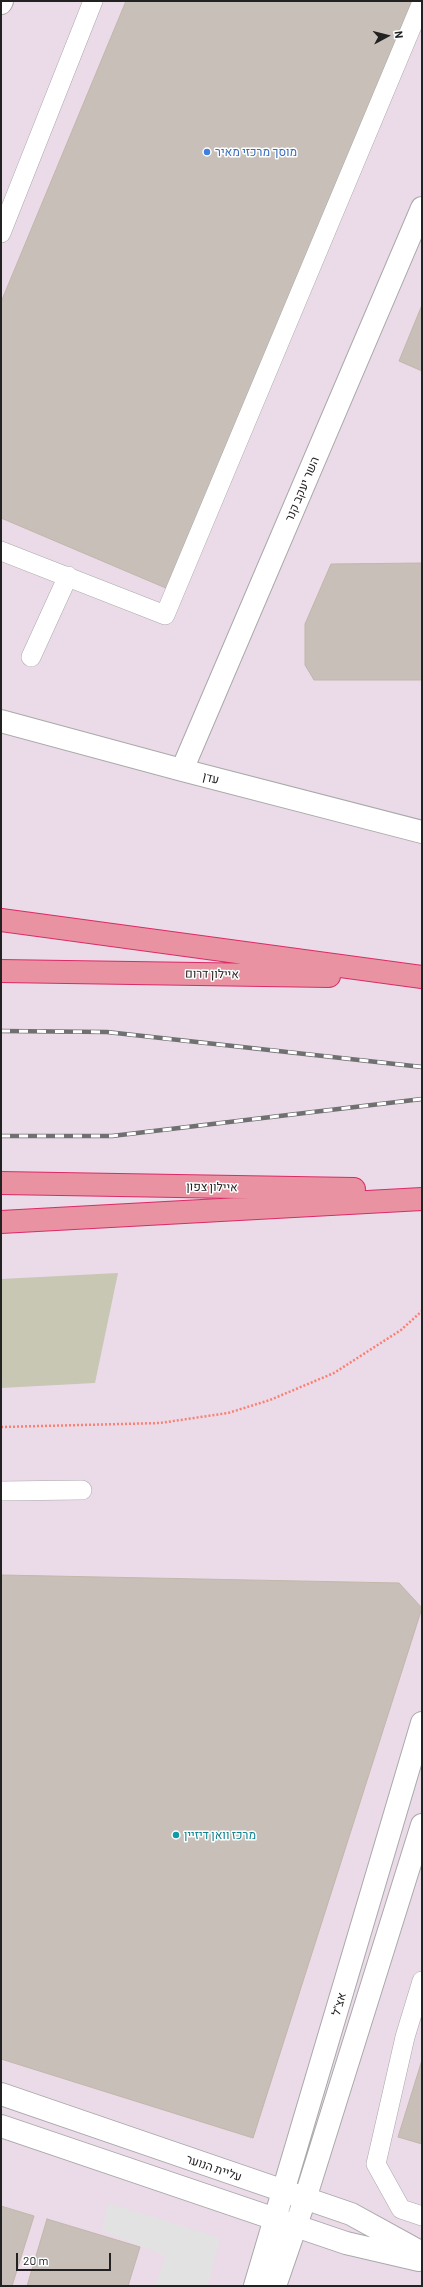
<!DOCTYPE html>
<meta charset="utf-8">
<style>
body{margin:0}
#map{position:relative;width:423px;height:2287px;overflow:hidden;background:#f2efe9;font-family:Barlow,sans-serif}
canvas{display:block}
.frame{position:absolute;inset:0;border:2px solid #222;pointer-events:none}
.north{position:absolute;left:367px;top:16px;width:40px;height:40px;-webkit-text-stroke:3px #fff;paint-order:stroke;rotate:83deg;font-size:11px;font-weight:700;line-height:16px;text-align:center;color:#222}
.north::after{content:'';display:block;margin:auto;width:14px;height:18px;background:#222;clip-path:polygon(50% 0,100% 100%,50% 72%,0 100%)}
.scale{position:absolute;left:16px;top:2253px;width:95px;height:18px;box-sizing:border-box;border:2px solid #222;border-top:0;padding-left:5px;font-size:12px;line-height:14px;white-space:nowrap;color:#222;-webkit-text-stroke:3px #fff;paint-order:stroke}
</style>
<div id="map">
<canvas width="423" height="2287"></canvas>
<div class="frame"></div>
<div class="north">N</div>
<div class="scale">20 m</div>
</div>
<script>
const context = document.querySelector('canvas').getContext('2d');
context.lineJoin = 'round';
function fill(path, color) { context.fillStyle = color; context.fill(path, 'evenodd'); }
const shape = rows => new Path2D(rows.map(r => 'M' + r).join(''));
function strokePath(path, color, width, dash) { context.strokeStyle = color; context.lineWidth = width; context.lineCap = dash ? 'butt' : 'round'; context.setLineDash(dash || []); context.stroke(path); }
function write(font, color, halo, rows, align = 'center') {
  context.font = font + ' Barlow,Heebo,sans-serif'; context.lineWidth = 3; context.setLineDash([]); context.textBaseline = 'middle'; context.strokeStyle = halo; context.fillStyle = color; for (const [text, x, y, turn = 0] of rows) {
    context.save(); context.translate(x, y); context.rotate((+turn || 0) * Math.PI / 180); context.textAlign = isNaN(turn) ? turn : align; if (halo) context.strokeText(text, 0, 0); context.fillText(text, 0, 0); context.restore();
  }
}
fill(shape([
 [1,1,422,1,422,2286,1,2286]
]), '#ebdbe8');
fill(shape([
 [118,1273,95,1383,1,1388,1,1279]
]), '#c7c7b4');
fill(shape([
 [108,2203,220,2238,208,2286,155,2286,166,2256,102,2231]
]), '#e2e2e2');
const building = shape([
 [126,1,412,1,168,589,1,518,1,302,126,1],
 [422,305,422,371,399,361,422,305],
 [422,563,422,680,314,680,305,665,305,624,331,564,422,563],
 [1,1575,399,1583,422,1608,253,2138,1,2059,1,1575],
 [422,2060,422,2144,398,2137,422,2060],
 [1,2206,34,2216,12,2286,1,2286,1,2206],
 [47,2219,140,2247,128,2286,27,2286,47,2219]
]);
fill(building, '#c7bfb8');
strokePath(building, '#c4b6ab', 1);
const service = shape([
 [1,233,93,1],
 [1,551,165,615,422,2],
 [31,657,68,576],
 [1,1491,82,1490],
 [422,1981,405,2037,376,2164,401,2209,422,2216]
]);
const minor = shape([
 [1,3,2,1],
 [1,721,182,770,422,832],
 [182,770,422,208],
 [1,2094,351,2214,422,2253],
 [1,2126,346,2243,419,2260]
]);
const tertiary = shape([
 [255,2286,422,1723],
 [275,2286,305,2199,422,1825]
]);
const motorway = shape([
 [1,920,422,977],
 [1,971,329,976],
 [1,1183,354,1189],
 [1,1222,422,1199]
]);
strokePath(service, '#a9a9a9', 20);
strokePath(minor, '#a9a9a9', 24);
strokePath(tertiary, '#a9a9a9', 24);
strokePath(motorway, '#dc2a67', 24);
strokePath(shape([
 [1,1427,160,1423,228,1413,270,1400,334,1373,401,1330,422,1311]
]), '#fa8072', 2.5, [2, 2]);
strokePath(service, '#fff', 19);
strokePath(minor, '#fff', 22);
strokePath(tertiary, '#fff', 22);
strokePath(motorway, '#e892a2', 22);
const rail = shape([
 [1,1031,107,1032,422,1067],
 [1,1136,112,1136,422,1099]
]);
strokePath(rail, '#707070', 4.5);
strokePath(rail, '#fff', 3, [9]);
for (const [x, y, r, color] of [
 [207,152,4,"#3f7fe0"],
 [176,1835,4,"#0f9aa8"]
]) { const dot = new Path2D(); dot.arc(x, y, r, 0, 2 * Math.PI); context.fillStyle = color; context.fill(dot); strokePath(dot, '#fff', 1.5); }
write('12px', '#366cbe', '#fff', [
 ["מוסך מרכזי מאיר",215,152]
], 'left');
write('12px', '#222', '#fff', [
 ["השר יעקב קנר",302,489,-67],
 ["עדן",211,778,14],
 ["איילון דרום",212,974,1],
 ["איילון צפון",212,1187,1],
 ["אצ\"ל",339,2004,-74],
 ["עליית הנוער",214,2168,19]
]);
write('12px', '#0d838f', '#fff', [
 ["מרכז וואן דיזיין",184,1835]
], 'left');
</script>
